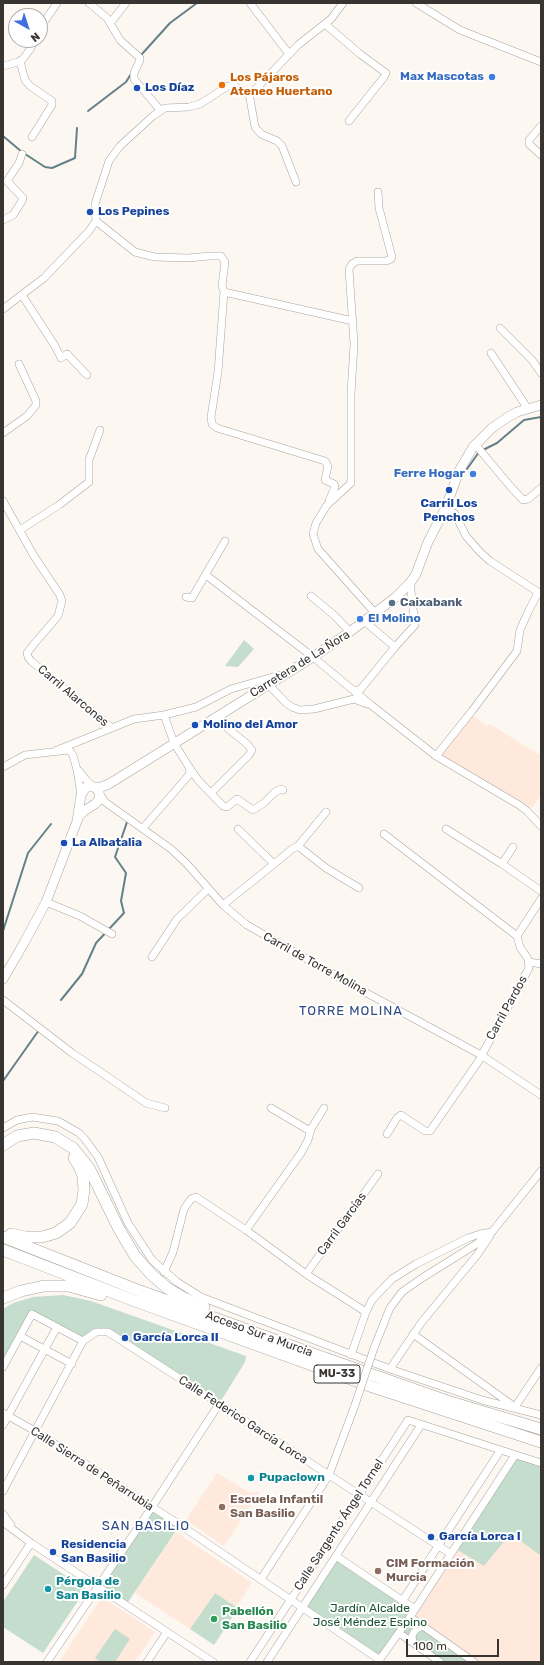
<!DOCTYPE html>
<meta charset="utf-8">
<style>
body{margin:0}
#map{position:relative;width:544px;height:1665px;overflow:hidden;background:#fdf7f2;font-family:Rubik,sans-serif}
canvas{display:block}
.frame{position:absolute;inset:0;border:4px solid #373432;pointer-events:none}
.north{position:absolute;left:8px;top:8px;width:40px;height:40px;box-sizing:border-box;background:#fff;border:1px solid #afaead;border-radius:50%;rotate:141deg;font-size:11px;font-weight:700;line-height:16px;text-align:center;color:#373432}
.north::after{content:'';display:block;margin:auto;width:14px;height:18px;background:#406fe0;clip-path:polygon(50% 0,100% 100%,50% 72%,0 100%)}
.scale{position:absolute;left:406px;top:1639px;width:93px;height:18px;box-sizing:border-box;border:2px solid #373432;border-top:0;padding-left:5px;font-size:12px;line-height:14px;white-space:nowrap;color:#373432;-webkit-text-stroke:3px #fff;paint-order:stroke}
</style>
<div id="map">
<canvas width="544" height="1665"></canvas>
<div class="frame"></div>
<div class="north">N</div>
<div class="scale">100 m</div>
</div>
<script>
const context = document.querySelector('canvas').getContext('2d');
context.lineJoin = 'round';
function fill(path, color) { context.fillStyle = color; context.fill(path, 'evenodd'); }
const shape = rows => new Path2D(rows.map(r => 'M' + r).join(''));
function strokePath(path, color, width, dash) { context.strokeStyle = color; context.lineWidth = width; context.lineCap = dash ? 'butt' : 'round'; context.setLineDash(dash || []); context.stroke(path); }
function write(font, color, halo, rows, align = 'center') {
  context.font = font + ' Rubik,sans-serif'; context.lineWidth = 4; context.setLineDash([]); context.textBaseline = 'middle'; context.strokeStyle = halo; context.fillStyle = color; for (const [text, x, y, turn = 0] of rows) {
    context.save(); context.translate(x, y); context.rotate((+turn || 0) * Math.PI / 180); context.textAlign = isNaN(turn) ? turn : align; if (halo) context.strokeText(text, 0, 0); context.fillText(text, 0, 0); context.restore();
  }
}
fill(shape([
 [472,714,486,726,490,724,541,756,541,795,532,808,443,757,443,752],
 [217,1473,250,1493,260,1491,224,1546,186,1520],
 [176,1532,252,1583,236,1607,215,1593,190,1629,135,1593],
 [514,1536,541,1556,541,1662,474,1662,410,1617,454,1548,484,1566,503,1543],
 [102,1597,155,1632,135,1662,59,1662]
]), '#ffe9dc');
fill(shape([
 [244,640,254,649,238,667,225,666],
 [63,1295,91,1301,246,1356,245,1362,219,1404,108,1332,96,1332,83,1341,32,1314,3,1367,3,1309,13,1303,33,1297],
 [515,1455,541,1463,541,1556,514,1536,503,1543,484,1566,454,1548],
 [152,1507,180,1525,126,1605,97,1586],
 [34,1555,86,1589,43,1653,3,1627,3,1602],
 [336,1556,415,1609,410,1617,474,1662,440,1662,400,1633,380,1660,303,1607],
 [215,1593,238,1608,214,1645,190,1629],
 [115,1629,130,1639,115,1662,101,1662,95,1658]
]), '#c4ddcc');
strokePath(shape([
 [142,54,170,23,197,3],
 [88,111,126,82,131,74],
 [3,136,22,152,45,167,52,168,75,158,77,128],
 [483,450,497,443,524,420,541,417],
 [467,469,479,452],
 [3,931,28,853,51,824],
 [61,1000,82,974,96,943,124,913,121,901,126,873,115,857,127,822],
 [3,1081,39,1030]
]), '#648189', 2);
const minor = shape([
 [89,3,107,18,120,40,140,58,140,60,134,73,134,79,160,110],
 [250,3,289,54],
 [416,3,460,30,541,62],
 [111,22,126,3],
 [325,24,360,54,386,73,384,77,349,121],
 [40,28,57,3],
 [20,61,25,80,30,86,52,101,52,105,32,137],
 [3,66,18,62,23,59,31,48,34,40],
 [249,93,255,127,261,134,277,141,282,146,296,182],
 [541,126,529,140,529,144,541,155],
 [3,220,13,215,22,201,23,198,7,181,19,163,22,154],
 [96,221,135,252,155,257,188,258,210,256,221,256,225,262,222,286,224,292,353,321],
 [224,292,218,372,211,417,212,424,217,428,325,461,328,466,325,480,334,484,335,487,329,501],
 [22,295,55,346,61,358,67,354,87,375],
 [3,309,44,278,89,231,96,221,95,204,109,161,120,146,153,116,165,108,189,107,200,104,228,86,235,86,246,93,252,93,298,45,331,19,343,3],
 [500,328,532,360,541,373],
 [491,353,528,409],
 [3,433,27,416,36,405,36,401,19,364],
 [475,444,510,486,523,500,528,499,541,488],
 [3,501,34,556,60,595,62,601,58,616,34,644,27,653,28,657,31,661,112,728],
 [446,507,455,514,466,536,480,552,490,561,541,594],
 [20,530,59,505,89,482,89,460,100,430],
 [206,575,313,657,371,705,436,756,519,805,527,811,541,826],
 [311,596,335,616,350,632],
 [186,597,192,598,225,541],
 [375,613,318,549,313,534,316,523,327,505,351,483,351,394,354,344,349,269,352,264,357,261,386,261,391,259,392,257,379,208,378,192],
 [364,621,395,647],
 [268,684,286,703,292,707,300,710,314,709,354,699,367,704],
 [354,690,360,690,395,647,415,625,410,583],
 [164,715,174,743,189,767,198,780,223,806,227,807,237,799,253,810,264,803,275,792,281,789,283,790],
 [55,751,134,719,164,715,196,707,231,689,283,674],
 [436,756,472,711,517,651,520,630,529,610,538,593],
 [3,767,25,755,69,750,73,755,77,770,81,795],
 [79,771,87,781,94,787],
 [211,793,249,755,252,750,247,744,215,718],
 [100,794,105,802,171,849,187,864,223,905,247,925,363,991,481,1055,541,1095],
 [326,812,298,846,326,868,359,888],
 [143,828,189,775,190,771,189,767],
 [238,829,274,864,292,849,298,846],
 [446,829,502,864],
 [384,834,517,936],
 [513,847,502,864,541,891],
 [46,902,80,916,112,934],
 [223,905,274,864],
 [152,957,177,919,208,889],
 [529,962,541,964],
 [3,1000,72,1053,105,1075,146,1103,165,1108],
 [271,1108,310,1131],
 [3,1128,17,1120,32,1117,58,1121,79,1133,84,1138,98,1157,128,1223,152,1260,177,1282,201,1297,390,1369,482,1400,541,1415],
 [387,1134,397,1118,401,1115,425,1131,430,1131,478,1062,529,968,528,959,520,947,517,936,541,899],
 [246,1230,301,1153,308,1140,311,1129,324,1108],
 [164,1272,173,1252,184,1209,191,1199,196,1197,246,1230,306,1274,366,1312],
 [306,1274,378,1174],
 [413,1334,515,1407,541,1368],
 [20,1336,72,1364],
 [374,1348,390,1308,402,1292,422,1278,475,1245,492,1232,541,1171],
 [351,1355,366,1312,372,1300,392,1279,416,1264,468,1238,480,1234,492,1232],
 [3,1367,32,1314,83,1341],
 [390,1369,421,1323,477,1255,490,1236],
 [3,1413,35,1431,180,1525,380,1660],
 [3,1425,57,1327],
 [3,1491,83,1341,96,1332,108,1332,451,1554],
 [3,1514,11,1525],
 [3,1522,31,1543,213,1662],
 [336,1556,415,1609],
 [261,1579,329,1475,355,1405],
 [3,1585,31,1543],
 [403,1600,500,1451],
 [410,1617,474,1662],
 [399,1633,440,1662],
 [413,1642,412,1636,414,1632,418,1628,423,1626],
 [47,1662,152,1507,219,1404],
 [147,1662,167,1632],
 [250,1662,408,1420,541,1463],
 [267,1662,421,1425],
 [378,1662,410,1617,515,1455]
]);
const major = shape([
 [77,821,81,795,86,787,101,787,109,784,313,657,347,634,396,597,410,583,416,574,428,542,446,507,459,471,473,447,492,428,508,417,517,412,541,405],
 [3,979,24,943,46,902,79,816,84,811,95,804,99,800,99,791,94,787]
]);
const highway = shape([
 [3,1145,17,1136,34,1133,55,1137,73,1148,89,1168,119,1229,135,1256,151,1274,167,1288,182,1297,204,1307],
 [11,1234,25,1237,42,1237,56,1233,70,1223,82,1204,84,1190,83,1176,80,1168,74,1158],
 [3,1237,140,1291,316,1355,447,1401,541,1429],
 [3,1250,135,1301,373,1387,541,1442],
 [3,1298,21,1291,44,1286,69,1286,101,1295]
]);
strokePath(minor, '#a9a39e', 8);
strokePath(major, '#a9a39e', 10);
strokePath(highway, '#a9a39e', 12);
strokePath(minor, '#fff', 7);
strokePath(major, '#fff', 9);
strokePath(highway, '#fff', 11);
const minorBridge = shape([
 [355,1405,374,1348]
]);
strokePath(minorBridge, '#a9a39e', 8, []);
strokePath(minorBridge, '#fff', 7);
for (const [x, y, r, color] of [
 [492,77,4,"#3f7fe0"],
 [222,85,4,"#e8710a"],
 [137,88,4,"#1a4fb4"],
 [90,212,4,"#1a4fb4"],
 [473,474,4,"#3f7fe0"],
 [449,490,4,"#1a4fb4"],
 [392,603,4,"#5c6f8a"],
 [360,619,4,"#3f7fe0"],
 [195,725,4,"#1a4fb4"],
 [64,843,4,"#1a4fb4"],
 [125,1338,4,"#1a4fb4"],
 [251,1478,4,"#0f9aa8"],
 [222,1507,4,"#8d6e63"],
 [431,1537,4,"#1a4fb4"],
 [53,1552,4,"#1a4fb4"],
 [378,1571,4,"#8d6e63"],
 [48,1589,4,"#0f9aa8"],
 [214,1619,4,"#2e9e5b"]
]) { const dot = new Path2D(); dot.arc(x, y, r, 0, 2 * Math.PI); context.fillStyle = color; context.fill(dot); strokePath(dot, '#fff', 1.5); }
for (const [x, y, w] of [
 [337,1374,46]
]) { const box = new Path2D(); box.roundRect(x - w / 2, y - 9, w, 18, 3); context.fillStyle = '#fff'; context.fill(box); strokePath(box, '#373432', 1); }
write('bold 11px', '#373432', null, [
 ["MU-33",337,1374]
]);
write('bold 12px', '#366cbe', '#fff', [
 ["Max Mascotas",484,77],
 ["Ferre Hogar",465,474],
 ["El Molino",368,619,"left"]
], 'right');
write('bold 12px', '#c56008', '#fff', [
 ["Los Pájaros",230,78],
 ["Ateneo Huertano",230,92]
], 'left');
write('bold 12px', '#164399', '#fff', [
 ["Los Díaz",145,88],
 ["Los Pepines",98,212],
 ["Carril Los",449,504,"center"],
 ["Penchos",449,518,"center"],
 ["Molino del Amor",203,725],
 ["La Albatalia",72,843],
 ["García Lorca II",133,1338],
 ["García Lorca I",439,1537],
 ["Residencia",61,1545],
 ["San Basilio",61,1559]
], 'left');
write('bold 12px', '#4e5e75', '#fff', [
 ["Caixabank",400,603]
], 'left');
write('12px', '#373432', '#fff', [
 ["Carretera de La Ñora",300,664,-32],
 ["Carril Alarcones",73,696,40],
 ["Carril de Torre Molina",315,964,29],
 ["Carril Pardos",507,1008,-61],
 ["Carril Garcías",342,1224,-54],
 ["Acceso Sur a Murcia",259,1334,20],
 ["Calle Federico García Lorca",243,1420,33],
 ["Calle Sierra de Peñarrubia",92,1469,33],
 ["Calle Sargento Ángel Tornel",339,1525,-57]
]);
write('bold 12px', '#0d838f', '#fff', [
 ["Pupaclown",259,1478],
 ["Pérgola de",56,1582],
 ["San Basilio",56,1596]
], 'left');
write('bold 12px', '#785e54', '#fff', [
 ["Escuela Infantil",230,1500],
 ["San Basilio",230,1514],
 ["CIM Formación",386,1564],
 ["Murcia",386,1578]
], 'left');
write('12px', '#1a5233', '#fff', [
 ["Jardín Alcalde",370,1609],
 ["José Méndez Espino",370,1623]
]);
write('bold 12px', '#27864d', '#fff', [
 ["Pabellón",222,1612],
 ["San Basilio",222,1626]
], 'left');
context.letterSpacing = '1px';
write('13px', '#304982', '#fff', [
 ["TORRE MOLINA",351,1011],
 ["SAN BASILIO",146,1526]
]);
context.letterSpacing = '0px';
</script>
